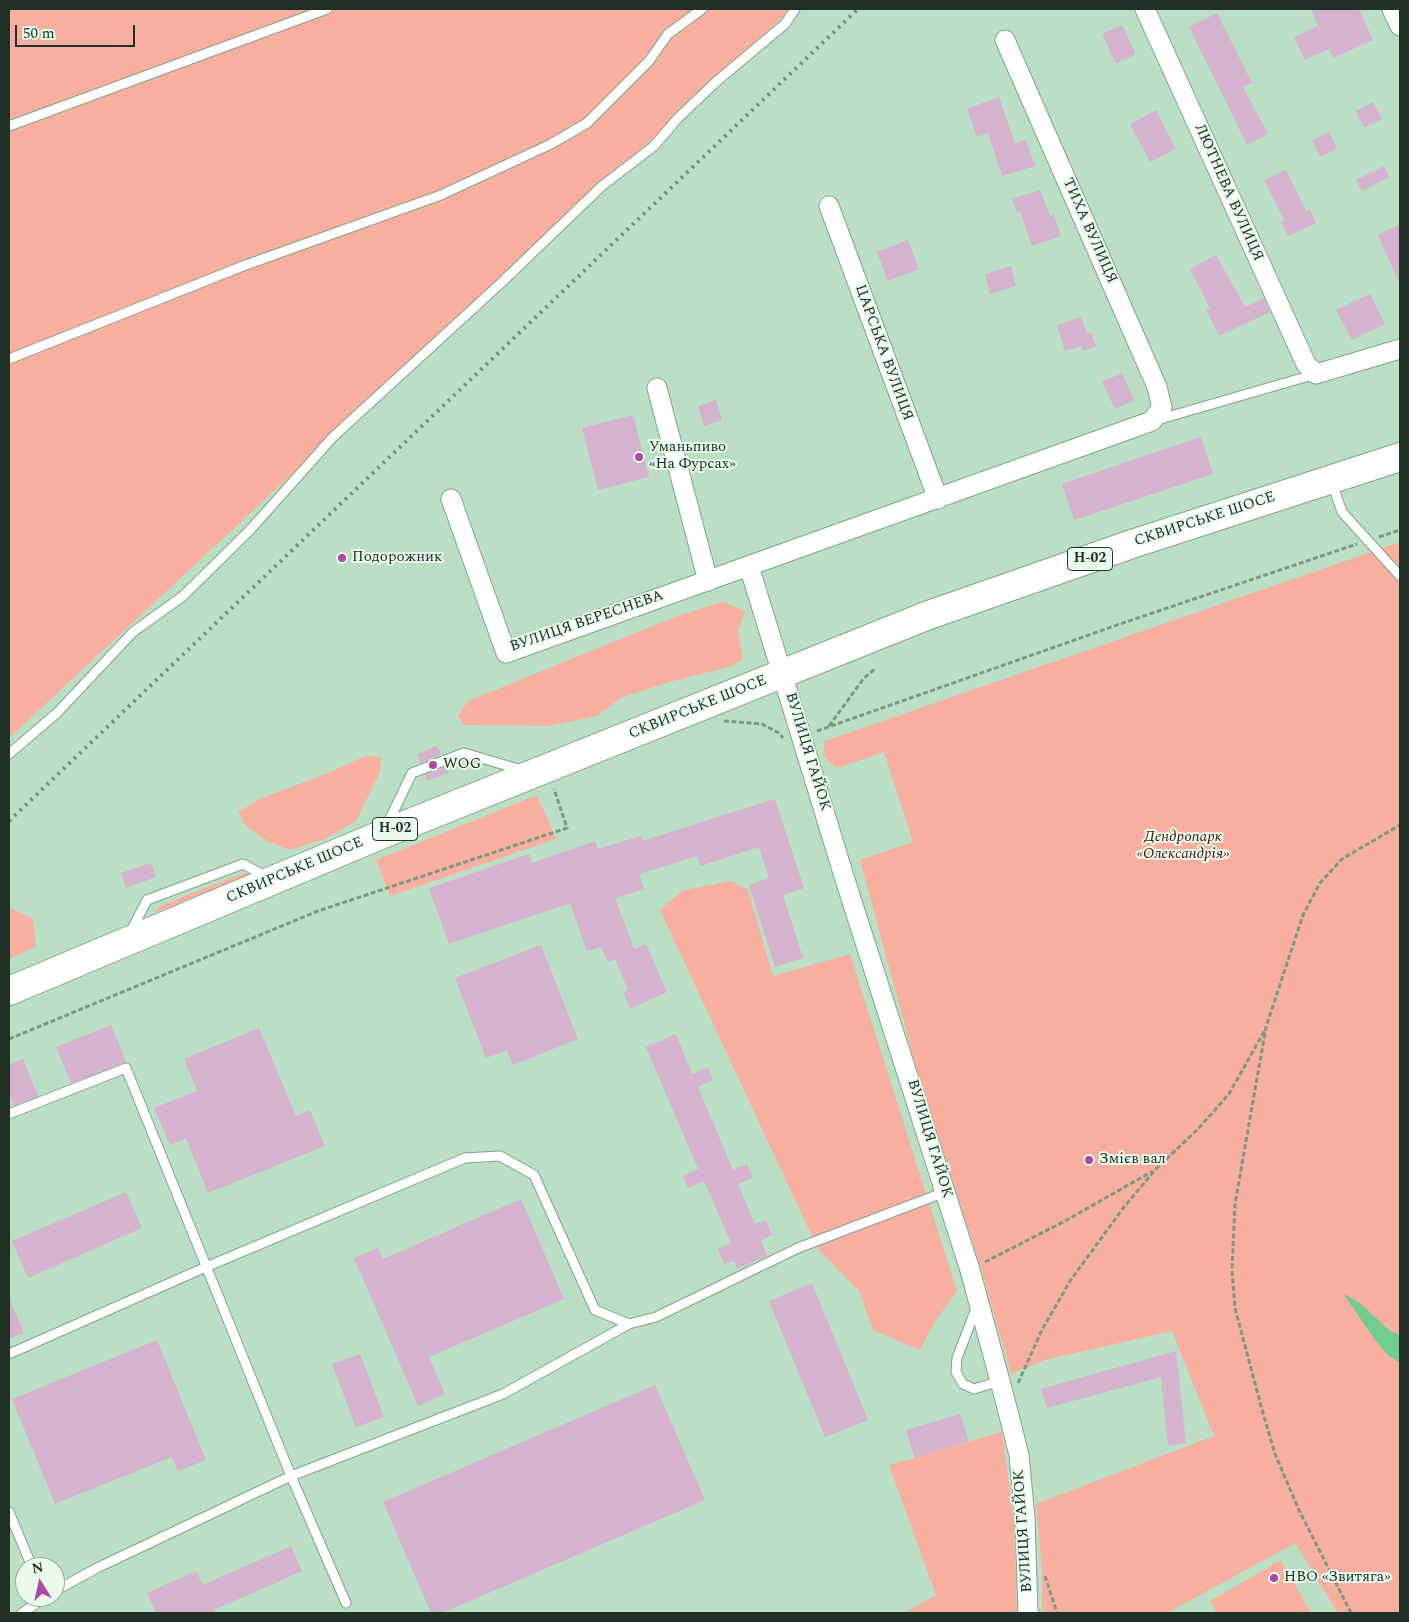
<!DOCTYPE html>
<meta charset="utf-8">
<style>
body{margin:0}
#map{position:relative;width:1409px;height:1622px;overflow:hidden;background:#badfc4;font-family:Spectral,serif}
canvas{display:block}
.frame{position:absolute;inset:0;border:10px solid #213025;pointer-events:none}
.north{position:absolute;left:15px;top:1557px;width:50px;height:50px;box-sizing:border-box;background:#e8fbed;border:1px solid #98aa9d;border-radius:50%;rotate:350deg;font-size:14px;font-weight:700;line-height:20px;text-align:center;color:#213025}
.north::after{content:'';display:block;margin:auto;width:18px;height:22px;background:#b346a5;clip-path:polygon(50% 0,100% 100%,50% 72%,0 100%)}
.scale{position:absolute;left:15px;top:25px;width:120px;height:22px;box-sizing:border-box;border:2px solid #213025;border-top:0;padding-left:6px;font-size:15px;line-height:18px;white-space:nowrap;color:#213025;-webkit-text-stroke:4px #e8fbed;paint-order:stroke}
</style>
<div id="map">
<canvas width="1409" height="1622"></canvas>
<div class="frame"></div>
<div class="north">N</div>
<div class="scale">50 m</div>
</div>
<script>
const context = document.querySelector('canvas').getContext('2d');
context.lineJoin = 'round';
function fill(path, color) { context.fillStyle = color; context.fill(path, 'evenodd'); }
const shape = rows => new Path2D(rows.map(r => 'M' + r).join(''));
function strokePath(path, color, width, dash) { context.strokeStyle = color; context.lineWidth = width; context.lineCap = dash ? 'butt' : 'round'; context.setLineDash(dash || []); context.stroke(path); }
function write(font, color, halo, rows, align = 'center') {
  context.font = font + ' Spectral,serif'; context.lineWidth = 4; context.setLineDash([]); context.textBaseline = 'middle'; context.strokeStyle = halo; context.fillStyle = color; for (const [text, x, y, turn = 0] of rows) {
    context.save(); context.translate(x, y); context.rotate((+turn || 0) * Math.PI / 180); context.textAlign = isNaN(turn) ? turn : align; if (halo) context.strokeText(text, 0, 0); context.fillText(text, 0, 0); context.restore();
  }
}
fill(shape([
 [9,9,791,9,9,738],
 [1400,542,1400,1613,1338,1613,1295,1543,1167,1613,1042,1613,1042,1566,1036,1504,1214,1436,1172,1331,1044,1360,1011,1374,982,1272,918,1074,860,860,913,842,884,752,837,768,823,756,825,741],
 [723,602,745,611,738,631,743,659,732,666,669,682,621,698,597,716,548,726,464,725,458,716,468,701,680,615],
 [365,756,381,757,380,772,356,821,325,839,290,850,266,841,246,826,238,812,262,798,326,774],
 [537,795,556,839,390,896,376,860],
 [244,873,251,875,154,913,160,906],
 [731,881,748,890,773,976,850,954,957,1291,934,1323,920,1350,873,1330,859,1291,818,1249,660,910,682,891],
 [9,907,33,919,36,946,9,959],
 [1002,1432,1014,1520,1017,1613,904,1613,936,1595,889,1465],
 [1281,1560,1311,1613,1217,1613,1210,1601]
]), '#f8af9f');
fill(shape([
 [1343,1293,1360,1303,1390,1331,1400,1335,1400,1363,1388,1355,1375,1340]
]), '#71cd8f');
fill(shape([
 [1311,9,1359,9,1373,40,1333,58,1329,49,1305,60,1294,37,1318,26],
 [1217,13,1252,83,1243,87,1268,134,1247,145,1189,27],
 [1122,25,1136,54,1116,64,1102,34],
 [999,97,1015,143,1026,140,1035,166,1002,176,988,133,977,137,967,109],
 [1373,102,1382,119,1364,128,1356,111],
 [1156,110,1176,149,1150,162,1130,124],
 [1329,132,1337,149,1320,157,1312,140],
 [1384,166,1389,177,1362,191,1356,180],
 [1286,170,1306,211,1310,209,1316,223,1288,236,1281,222,1284,220,1264,180],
 [1040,190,1050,216,1054,215,1061,236,1032,246,1020,212,1017,213,1012,199],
 [1400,224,1400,285,1378,235],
 [908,240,919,269,888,281,877,252],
 [1216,255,1245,307,1264,298,1270,312,1219,336,1206,309,1210,308,1190,269],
 [1011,266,1016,286,990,294,985,274],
 [1370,294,1385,324,1352,340,1336,310],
 [1081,317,1087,334,1091,333,1096,347,1083,351,1081,346,1065,351,1057,325],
 [1122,373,1134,400,1115,409,1102,382],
 [716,400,722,420,704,426,698,406],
 [633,415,649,477,598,490,582,428],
 [1201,437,1213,474,1074,520,1062,484],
 [437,746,441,755,420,763,417,754],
 [445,767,448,773,427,781,425,775],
 [775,799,804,888,783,895,803,958,775,967,749,885,769,878,759,847,700,866,697,856,639,874,644,889,615,898,634,949,646,944,667,992,630,1009,623,992,628,990,615,959,608,962,601,947,587,951,570,903,449,944,429,888,529,854,532,863,595,841,598,849,641,836,642,841],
 [151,863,156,877,126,888,121,873],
 [541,945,578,1039,513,1065,507,1050,486,1058,455,978],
 [111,1025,126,1062,71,1083,56,1047],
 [259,1028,296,1116,310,1110,325,1146,208,1193,186,1138,170,1145,154,1108,197,1091,184,1059],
 [676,1034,692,1074,708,1067,713,1080,698,1087,733,1170,747,1164,753,1178,738,1184,755,1224,766,1220,772,1235,761,1240,767,1256,737,1269,734,1261,724,1264,718,1249,731,1243,704,1181,688,1188,683,1176,698,1169,646,1047],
 [23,1059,38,1096,14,1106,9,1094,9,1065],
 [126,1192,142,1228,28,1278,12,1241],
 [521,1199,564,1299,429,1357,445,1394,418,1406,354,1258,378,1248,383,1259],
 [812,1283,868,1420,825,1437,769,1301],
 [9,1298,24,1333,9,1339],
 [157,1340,206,1460,178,1471,172,1457,55,1504,12,1399],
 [1176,1351,1186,1443,1168,1446,1161,1377,1047,1408,1041,1389],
 [360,1354,384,1417,356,1427,332,1364],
 [655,1385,705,1500,442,1613,431,1613,383,1502],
 [960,1414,969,1441,915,1458,906,1430],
 [291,1546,302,1571,214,1610,216,1613,156,1613,147,1593,196,1571,203,1585]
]), '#d5b2ce');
const lane = shape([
 [9,126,327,9],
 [9,359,243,266,441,195,551,144,587,123,649,61,668,34,702,9],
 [1157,420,1316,374],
 [1332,483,1342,512,1400,576],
 [9,754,57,713,133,632,183,596,250,530,333,437,501,283,602,186,654,146,678,118,717,81,785,24,795,9],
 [387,825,412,773,464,753,522,770],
 [130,933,147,900,243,864,267,877],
 [9,1114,126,1068,291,1476,97,1568,55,1591],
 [977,1306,957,1358,956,1372,963,1384,974,1389,1000,1381],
 [9,1354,206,1267,465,1158,500,1156,534,1175,595,1310,629,1324,656,1317,798,1248,945,1192],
 [9,1512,32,1567],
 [346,1603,291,1476,503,1394,629,1324],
 [22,1613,46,1597]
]);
const street = shape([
 [1145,9,1306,364,1316,374,1400,349],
 [1392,9,1400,26],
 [829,206,938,499],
 [657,388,708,581],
 [451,499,506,653,1152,421,1162,407,1157,387,1005,40],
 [749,566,847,886,970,1270,1004,1396,1019,1455,1025,1518,1028,1613]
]);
const primary = shape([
 [9,991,383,834,926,616,1132,544,1400,457]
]);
strokePath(lane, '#81a48a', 11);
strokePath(street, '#81a48a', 21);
strokePath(primary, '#81a48a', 30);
strokePath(shape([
 [1379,537,1400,530],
 [724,721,762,724,779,733,783,738],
 [829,726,864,678,875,669],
 [817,731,1120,624,1357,544],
 [9,1039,318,911,567,828,554,789],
 [985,1262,1065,1221,1153,1171],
 [1018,1383,1042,1330,1070,1281,1124,1207,1156,1169,1198,1129,1229,1094,1265,1030],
 [1045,1576,1057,1613],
 [1351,1613,1298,1508,1275,1454,1261,1406,1235,1308,1232,1270,1235,1204,1266,1027,1303,915,1320,883,1342,859,1400,825]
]), '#7c9984', 3, [5, 2.5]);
strokePath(lane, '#fff', 9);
strokePath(street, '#fff', 19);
strokePath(primary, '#fff', 28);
strokePath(shape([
 [9,821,858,9]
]), '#75907c', 4, [2.5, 5]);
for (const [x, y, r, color] of [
 [639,457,5,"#b346a5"],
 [342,558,5,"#b346a5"],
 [433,765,5,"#b346a5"],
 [1089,1160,5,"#b346a5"],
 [1274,1578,5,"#b346a5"]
]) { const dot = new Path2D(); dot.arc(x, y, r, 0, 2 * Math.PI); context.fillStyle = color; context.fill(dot); strokePath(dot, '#e8fbed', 2); }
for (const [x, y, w] of [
 [1090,559,45],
 [395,829,45]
]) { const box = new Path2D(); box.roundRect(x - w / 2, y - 11.5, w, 23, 4); context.fillStyle = '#e8fbed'; context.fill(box); strokePath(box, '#213025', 1); }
write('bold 14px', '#213025', null, [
 ["Н-02",1090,559],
 ["Н-02",395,829]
]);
write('15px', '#213025', '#e8fbed', [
 ["ЛЮТНЕВА ВУЛИЦЯ",1228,193,66],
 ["ТИХА ВУЛИЦЯ",1089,231,66],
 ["ЦАРСЬКА ВУЛИЦЯ",883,353,70],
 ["СКВИРСЬКЕ ШОСЕ",1205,520,-18],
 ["ВУЛИЦЯ ВЕРЕСНЕВА",587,622,-19],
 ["СКВИРСЬКЕ ШОСЕ",698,708,-22],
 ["ВУЛИЦЯ ГАЙОК",807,752,73],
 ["СКВИРСЬКЕ ШОСЕ",295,871,-23],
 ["ВУЛИЦЯ ГАЙОК",929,1139,73],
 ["ВУЛИЦЯ ГАЙОК",1024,1531,-94]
]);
write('15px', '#213025', '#e8fbed', [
 ["Уманьпиво",649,448],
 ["«На Фурсах»",649,465],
 ["Подорожник",352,558],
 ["WOG",443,765],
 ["Змієв вал",1099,1160],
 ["НВО «Звитяга»",1284,1578]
], 'left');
write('italic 15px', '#4e1105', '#e8fbed', [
 ["Дендропарк",1183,838],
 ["«Олександрія»",1183,855]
]);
</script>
